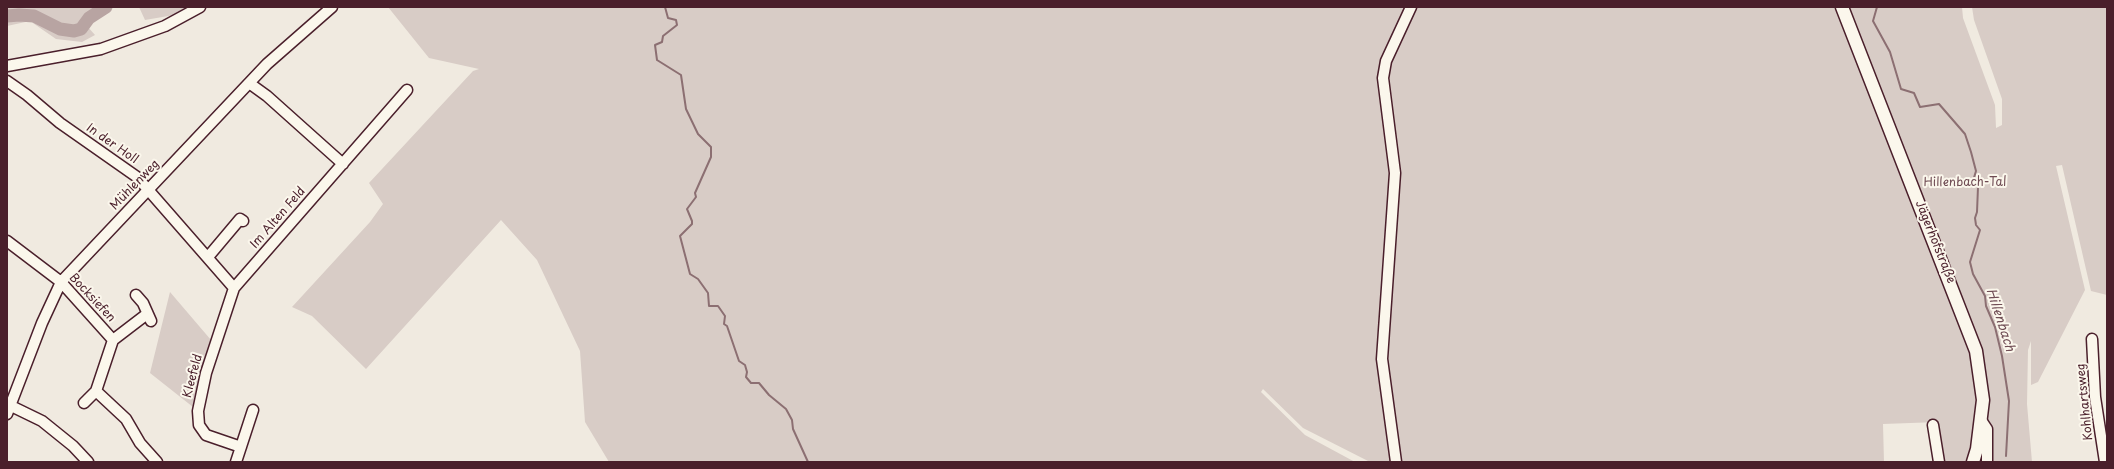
<!DOCTYPE html>
<meta charset="utf-8">
<style>
body{margin:0}
#map{position:relative;width:2114px;height:469px;overflow:hidden;background:#f0eae0;font-family:"Playpen Sans",sans-serif}
canvas{display:block}
.frame{position:absolute;inset:0;border:8px solid #4a1f2b;pointer-events:none}
</style>
<div id="map">
<canvas width="2114" height="469"></canvas>
<div class="frame"></div>
</div>
<script>
const context = document.querySelector('canvas').getContext('2d');
context.lineJoin = 'round';
function fill(path, color) { context.fillStyle = color; context.fill(path, 'evenodd'); }
const shape = rows => new Path2D(rows.map(r => 'M' + r).join(''));
function strokePath(path, color, width, dash) { context.strokeStyle = color; context.lineWidth = width; context.lineCap = dash ? 'butt' : 'round'; context.setLineDash(dash || []); context.stroke(path); }
function write(font, color, halo, rows, align = 'center') {
  context.font = font + ' "Playpen Sans",sans-serif'; context.lineWidth = 4; context.setLineDash([]); context.textBaseline = 'middle'; context.strokeStyle = halo; context.fillStyle = color; for (const [text, x, y, turn = 0] of rows) {
    context.save(); context.translate(x, y); context.rotate((+turn || 0) * Math.PI / 180); context.textAlign = isNaN(turn) ? turn : align; if (halo) context.strokeText(text, 0, 0); context.fillText(text, 0, 0); context.restore();
  }
}
fill(shape([
 [7,7,112,7,87,26,95,35,82,42,56,39,30,21,7,26],
 [139,7,190,7,174,15,145,20],
 [388,7,1407,7,1384,59,1393,172,1379,354,1394,462,1370,462,1303,428,1263,389,1261,392,1305,435,1355,462,609,462,585,422,580,351,537,260,501,220,366,369,312,316,292,307,370,222,383,204,369,183,473,71,479,69,429,58],
 [1417,7,1962,7,1963,18,1995,105,1996,128,2002,125,2002,99,1974,20,1972,7,2107,7,2107,295,2091,291,2062,165,2056,166,2085,290,2038,382,2031,385,2031,341,2028,350,2027,404,2032,462,1944,462,1938,422,1883,424,1884,462,1398,462,1384,355,1399,173,1386,78,1390,63,1408,19],
 [170,292,211,340,193,407,150,373]
]), '#d8ccc6');
strokePath(shape([
 [665,7,668,18,676,20,677,25,663,36,662,42,655,45,657,60,681,75,686,109,698,134,711,147,711,157,695,193,696,197,687,209,692,221,692,224,680,236,690,274,698,279,708,293,709,306,718,306,725,316,724,324,727,326,739,361,745,365,747,372,746,377,751,383,759,383,769,395,786,409,792,420,793,429,808,462],
 [1877,7,1873,21,1890,52,1901,89,1914,93,1920,107,1939,104,1965,134,1971,152,1976,171,1973,181,1978,187,1977,212,1975,218,1976,225,1980,230,1970,262,1973,274,1985,296,1986,306,1995,327,2002,356,2009,401,2006,456]
]), '#8c6f72', 2);
strokePath(shape([
 [7,16,19,15,34,16,60,29,74,31,81,29,89,18,106,7]
]), '#b8a4a2', 13);
const minor = shape([
 [7,66,101,49,165,26,200,7],
 [7,81,27,95,60,123,137,177,234,288],
 [249,83,267,96,343,164],
 [7,241,61,282,113,340],
 [208,257,240,219,243,221],
 [136,295,143,303,151,321],
 [2092,339,2095,397,2105,462],
 [113,340,96,391,126,419,140,443,157,462],
 [113,340,147,314],
 [84,403,96,391],
 [7,404,42,421,73,446,88,462],
 [7,414,42,323,61,282,267,64,332,7],
 [1981,420,1987,429,1987,462],
 [1933,425,1939,462],
 [241,447,206,435,199,425,198,411,206,373,234,288,407,90],
 [236,462,253,410],
 [1396,462,1382,359,1395,173,1383,78,1386,61,1411,7]
]);
const major = shape([
 [1842,7,1976,351,1983,400,1977,449,1973,462]
]);
strokePath(minor, '#4a1f2b', 13);
strokePath(major, '#4a1f2b', 15);
strokePath(minor, '#fbf7ec', 10);
strokePath(major, '#fbf7ec', 12);
write('12px', '#4a1f2b', '#fbf7ec', [
 ["In der Holl",112,144,35],
 ["Mühlenweg",135,185,-46],
 ["Im Alten Feld",278,218,-49],
 ["Jägerhofstraße",1935,242,68],
 ["Bocksiefen",92,298,47],
 ["Kleefeld",193,376,-75],
 ["Kohlhartsweg",2085,402,-96]
]);
write('12px', '#6e4a52', '#fbf7ec', [
 ["Hillenbach-Tal",1965,183]
]);
write('italic 13px', '#704e55', '#fbf7ec', [
 ["Hillenbach",2000,320,72]
]);
</script>
